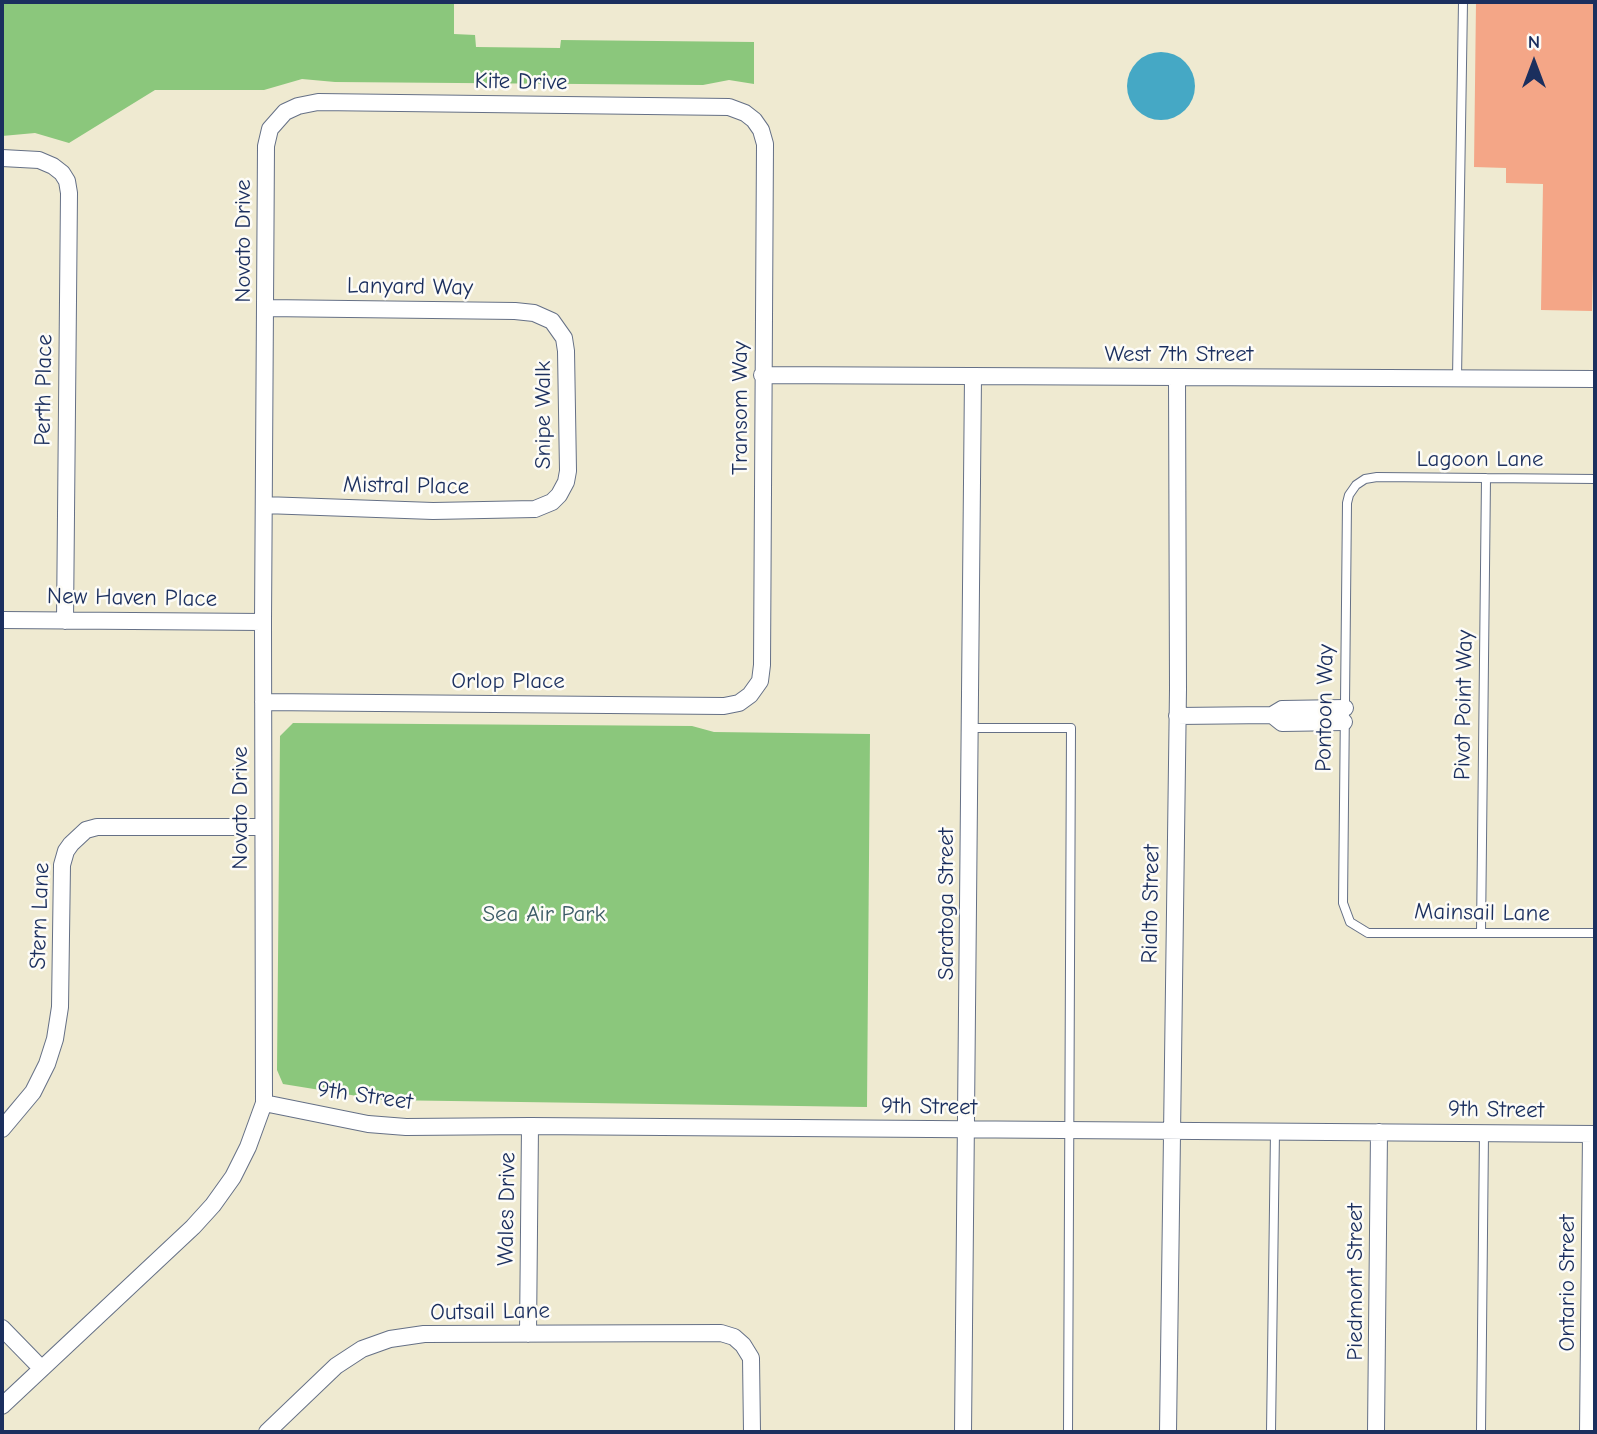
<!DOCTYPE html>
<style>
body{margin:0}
#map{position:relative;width:1597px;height:1434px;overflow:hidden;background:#efead1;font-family:"Comic Neue",sans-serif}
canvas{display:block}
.frame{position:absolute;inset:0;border:4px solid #1b2f5e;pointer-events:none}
.north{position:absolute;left:1499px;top:28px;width:70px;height:70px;-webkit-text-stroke:5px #fdfcf7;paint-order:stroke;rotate:0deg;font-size:19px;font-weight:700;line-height:28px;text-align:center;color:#1b2f5e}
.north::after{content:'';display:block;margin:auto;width:24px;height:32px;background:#1b2f5e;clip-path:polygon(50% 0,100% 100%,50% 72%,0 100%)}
</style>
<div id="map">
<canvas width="1597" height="1434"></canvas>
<div class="frame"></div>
<div class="north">N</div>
</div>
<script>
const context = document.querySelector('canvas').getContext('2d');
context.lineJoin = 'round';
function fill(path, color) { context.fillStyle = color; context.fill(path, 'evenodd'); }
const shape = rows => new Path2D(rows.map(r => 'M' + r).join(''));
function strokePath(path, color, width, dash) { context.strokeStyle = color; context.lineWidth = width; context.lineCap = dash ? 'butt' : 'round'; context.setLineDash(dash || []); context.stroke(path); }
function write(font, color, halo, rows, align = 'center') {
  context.font = font + ' "Comic Neue",sans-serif'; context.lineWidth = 5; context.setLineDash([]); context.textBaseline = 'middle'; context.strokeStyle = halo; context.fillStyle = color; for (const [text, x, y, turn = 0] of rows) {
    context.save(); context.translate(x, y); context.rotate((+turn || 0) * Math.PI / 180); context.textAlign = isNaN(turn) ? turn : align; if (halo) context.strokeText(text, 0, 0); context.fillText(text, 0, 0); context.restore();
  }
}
fill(shape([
 [2,2,454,2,454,34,475,35,476,47,560,48,561,40,754,42,754,84,729,80,703,85,335,82,302,79,264,90,155,90,69,143,35,133,2,136],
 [293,723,692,726,714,732,870,734,867,1107,382,1100,283,1084,277,1070,280,736]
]), '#8bc77c');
fill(shape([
 '1127 86a34 34 0 1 1 68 0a34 34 0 1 1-68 0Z'
]), '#45a8c5');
fill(shape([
 [1476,2,1595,2,1595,184,1592,311,1541,310,1543,184,1506,183,1506,168,1474,167]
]), '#f4a687');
const service = shape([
 [1457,378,1463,2],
 [1595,479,1377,477,1365,479,1356,485,1349,495,1347,503,1343,903,1350,922,1368,933,1595,933],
 [970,728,1071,728,1068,1432],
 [1481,932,1486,478],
 [1271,1432,1275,1131],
 [1481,1432,1484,1133]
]);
const minor = shape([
 [2,158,39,160,53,166,62,173,67,181,69,193,65,621],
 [762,375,1595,379],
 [264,505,433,511,535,509,552,502,559,495,566,482,568,471,566,351,564,338,552,321,534,313,515,311,266,308],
 [2,620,263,622],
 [1272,715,1282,723,1344,722],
 [1177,716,1272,715,1282,709,1345,708],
 [264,1103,368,1124,406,1127,530,1126,1595,1134],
 [2,1129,33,1092,47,1064,55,1039,60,1007,62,865,66,851,71,844,86,830,97,827,262,827],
 [2,1328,41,1368],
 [528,1334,530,1126],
 [2,1406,193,1227,213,1205,233,1177,248,1147,264,1103,263,622,266,146,270,129,285,112,298,106,318,102,729,107,745,113,754,120,761,130,765,144,762,665,760,681,750,695,739,703,724,706,263,702],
 [267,1432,336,1366,362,1349,390,1339,424,1334,721,1333,734,1337,743,1345,751,1358,752,1432],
 [963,1432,973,376],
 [1168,1432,1178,689,1177,377],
 [1376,1432,1379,1132],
 [1588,1432,1591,1134]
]);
strokePath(service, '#657086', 10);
strokePath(minor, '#657086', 18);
strokePath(service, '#fff', 8);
strokePath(minor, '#fff', 16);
write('23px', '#1b2f5e', '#fdfcf7', [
 ["Kite Drive",521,82,1],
 ["Novato Drive",243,241,-90],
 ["Lanyard Way",410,287,1],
 ["West 7th Street",1179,354],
 ["Perth Place",44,390,-89],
 ["Transom Way",740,408,-90],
 ["Snipe Walk",543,415,-90],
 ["Lagoon Lane",1480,459],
 ["Mistral Place",406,486,1],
 ["New Haven Place",132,598,1],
 ["Orlop Place",508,681],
 ["Pivot Point Way",1464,705,-89],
 ["Pontoon Way",1325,708,-89],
 ["Novato Drive",240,808,-90],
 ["Saratoga Street",946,904,-90],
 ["Rialto Street",1151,904,-89],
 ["Mainsail Lane",1482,913,1],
 ["Stern Lane",40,916,-88],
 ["9th Street",365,1096,8],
 ["9th Street",929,1107,1],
 ["9th Street",1496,1110,1],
 ["Wales Drive",507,1209,-89],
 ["Piedmont Street",1355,1282,-90],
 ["Ontario Street",1567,1283,-90],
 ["Outsail Lane",490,1312,-1]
]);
write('23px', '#3d5d67', '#fdfcf7', [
 ["Sea Air Park",544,914]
]);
</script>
